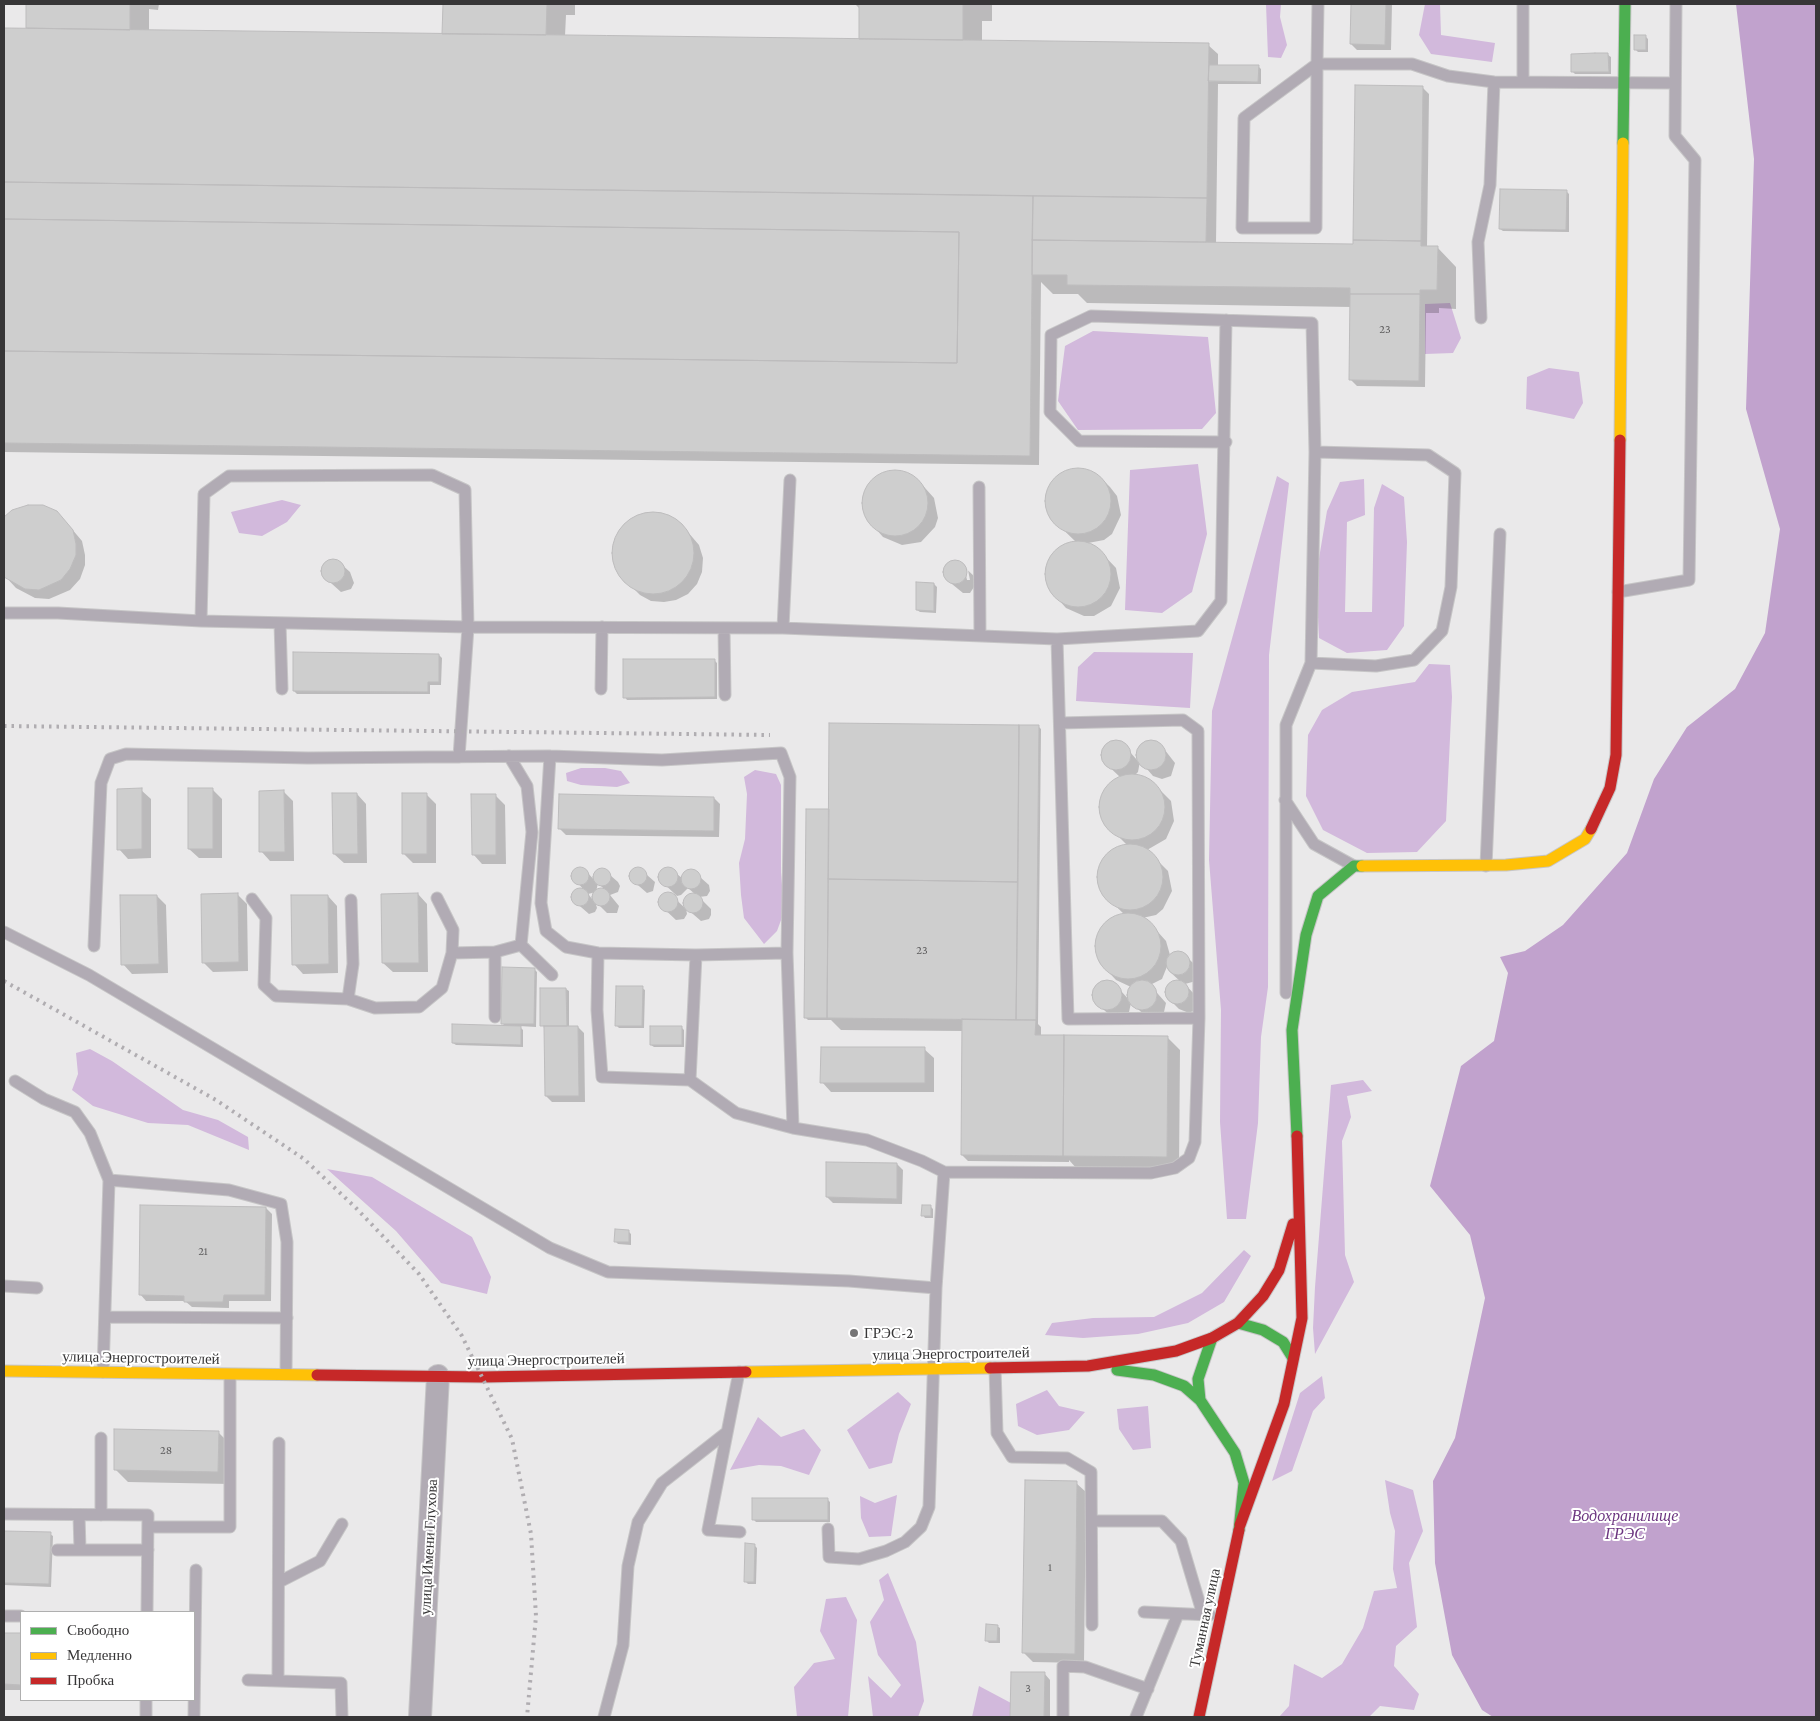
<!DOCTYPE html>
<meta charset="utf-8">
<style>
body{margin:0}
#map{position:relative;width:1820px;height:1721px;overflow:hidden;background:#eae9ea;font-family:"Crimson Pro",serif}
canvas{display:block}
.frame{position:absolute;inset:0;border:5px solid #373637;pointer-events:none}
.legend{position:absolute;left:20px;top:1611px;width:175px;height:90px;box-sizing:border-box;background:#fff;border:1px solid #afafaf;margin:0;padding:6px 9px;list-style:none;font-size:15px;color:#373637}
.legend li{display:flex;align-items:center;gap:10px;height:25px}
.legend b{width:25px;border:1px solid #afafaf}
</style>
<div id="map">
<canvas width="1820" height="1721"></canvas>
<div class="frame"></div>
<ul class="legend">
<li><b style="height:6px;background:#4caf50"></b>Свободно</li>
<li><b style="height:6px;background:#ffc107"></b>Медленно</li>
<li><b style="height:6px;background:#c62828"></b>Пробка</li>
</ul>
</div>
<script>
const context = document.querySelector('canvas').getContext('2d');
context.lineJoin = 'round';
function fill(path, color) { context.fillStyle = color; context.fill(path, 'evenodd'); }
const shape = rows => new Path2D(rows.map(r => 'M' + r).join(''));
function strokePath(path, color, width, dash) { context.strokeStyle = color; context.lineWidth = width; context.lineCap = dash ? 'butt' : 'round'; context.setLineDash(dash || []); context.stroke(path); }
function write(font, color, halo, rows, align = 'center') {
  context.font = font + ' "Crimson Pro",serif'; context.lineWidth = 4; context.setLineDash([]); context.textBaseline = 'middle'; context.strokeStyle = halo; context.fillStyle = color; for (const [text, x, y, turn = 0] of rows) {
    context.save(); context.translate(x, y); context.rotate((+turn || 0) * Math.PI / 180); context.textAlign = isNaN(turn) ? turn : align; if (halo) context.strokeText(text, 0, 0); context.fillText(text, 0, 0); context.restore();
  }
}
fill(shape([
 [1266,4,1281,4,1280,17,1287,45,1281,58,1268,57],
 [1425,4,1440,4,1441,35,1495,43,1492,62,1431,54,1419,35],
 [1450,303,1461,338,1453,353,1425,354,1425,304],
 [1093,331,1208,337,1216,413,1202,429,1078,430,1058,401,1065,346],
 [1549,368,1579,372,1583,403,1574,419,1526,409,1527,377],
 [1198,464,1207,534,1192,592,1162,613,1125,610,1130,470],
 [1277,476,1289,483,1269,655,1268,987,1261,1037,1258,1123,1246,1219,1227,1219,1220,1122,1221,1010,1209,860,1212,711],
 [1364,479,1365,515,1347,522,1345,612,1372,612,1374,508,1382,484,1404,497,1407,542,1404,626,1387,650,1347,653,1319,638,1316,576,1327,511,1340,482],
 [282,500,301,505,287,522,262,536,239,533,231,512],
 [1094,652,1193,653,1190,708,1076,701,1078,667],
 [1429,664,1450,665,1452,697,1446,821,1417,852,1367,853,1323,830,1306,796,1308,735,1322,710,1352,692,1415,682],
 [581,768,605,768,621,771,630,783,617,787,581,785,567,781,566,773],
 [755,770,776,774,781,785,781,872,784,912,777,931,764,944,744,918,741,895,739,863,745,839,747,794,744,777],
 [90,1049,112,1061,183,1110,218,1120,248,1137,249,1150,188,1125,148,1123,93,1106,72,1090,78,1074,76,1053],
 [1363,1080,1372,1091,1347,1096,1351,1117,1342,1141,1345,1255,1354,1282,1315,1354,1313,1328,1315,1287,1331,1085],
 [327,1169,372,1177,472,1237,491,1277,487,1294,441,1283,396,1231],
 [1244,1250,1251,1256,1224,1302,1188,1323,1138,1334,1083,1338,1045,1335,1052,1323,1093,1318,1154,1317,1202,1293],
 [1322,1376,1325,1398,1313,1411,1292,1471,1272,1481,1300,1393],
 [1047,1390,1059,1406,1085,1412,1069,1430,1037,1435,1018,1426,1016,1404],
 [898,1392,911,1404,899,1434,892,1463,869,1469,847,1430],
 [1148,1406,1151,1448,1133,1450,1119,1429,1117,1409],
 [758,1417,781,1437,804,1429,821,1450,809,1475,781,1466,759,1465,730,1470],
 [1385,1480,1413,1490,1423,1531,1409,1563,1417,1627,1396,1646,1394,1666,1419,1694,1414,1710,1380,1706,1369,1717,1279,1717,1289,1706,1294,1664,1322,1678,1342,1664,1363,1628,1374,1591,1397,1588,1393,1569,1395,1531,1390,1513],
 [897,1495,891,1536,869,1537,861,1518,860,1496,875,1503],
 [888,1573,916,1642,924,1701,918,1717,873,1717,868,1676,891,1698,901,1685,878,1655,870,1622,884,1600,879,1580],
 [846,1597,857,1620,848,1717,797,1717,794,1687,814,1663,835,1659,820,1631,826,1599],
 [979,1686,1011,1703,1010,1717,972,1717]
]), '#d2b9dc');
fill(shape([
 [1736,4,1816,4,1816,1717,1493,1717,1482,1710,1452,1655,1435,1563,1433,1481,1455,1438,1485,1298,1470,1235,1430,1186,1461,1066,1494,1041,1508,973,1500,957,1525,951,1563,925,1627,853,1654,779,1687,727,1735,689,1765,633,1780,529,1746,409,1754,159]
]), '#c1a2cd');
fill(shape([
 [27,4,159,4,158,10,149,9,149,31,444,35,444,4,575,4,575,15,566,15,565,36,860,40,860,9,855,4,992,4,992,21,982,21,982,42,1208,45,1218,54,1218,66,1258,66,1261,69,1261,84,1218,84,1216,244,1354,245,1423,88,1429,94,1427,247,1437,247,1456,267,1456,309,1439,308,1439,313,1426,313,1425,387,1357,386,1351,380,1352,307,1087,303,1078,294,1053,294,1041,282,1039,465,4,452,4,29,29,30,27,28],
 [1352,4,1392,4,1391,50,1357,50,1351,44],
 [1646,37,1648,39,1648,52,1638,52,1635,49],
 [1608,55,1611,57,1611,74,1575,74,1572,71],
 [1567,192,1569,194,1569,232,1503,231,1500,229],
 [1079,469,1090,471,1100,477,1110,487,1117,496,1121,515,1112,534,1104,540,1088,543,1099,550,1116,568,1120,588,1111,606,1094,616,1084,616,1066,608,1049,589,1046,579,1046,568,1050,557,1057,549,1067,543,1076,542,1050,517,1046,506,1047,495,1051,485,1058,476,1068,471],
 [896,471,907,473,917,479,934,498,938,518,935,527,921,542,902,545,883,537,867,519,863,508,864,497,868,487,875,478,885,473],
 [13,511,66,522,82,541,85,555,85,565,80,579,70,590,49,599,35,598,16,588,4,575,4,519],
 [656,513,669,516,681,524,699,545,703,558,702,572,697,584,688,594,676,600,664,602,651,601,640,595,621,576,615,565,614,552,616,540,621,529,630,521,642,514],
 [333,560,340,563,350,572,354,583,351,589,341,592,322,575,322,568,326,562],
 [959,562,975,577,976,584,970,593,963,593,947,580,945,569,949,563],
 [965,570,968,570,970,580,967,580],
 [934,584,937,587,936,613,920,612,917,610],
 [439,655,442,658,441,685,430,685,430,694,297,694,294,691],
 [714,660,717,663,717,699,627,700,625,697],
 [1038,726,1041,729,1038,1024,1041,1027,1041,1036,1168,1038,1180,1050,1179,1170,1077,1169,1069,1160,1069,1162,968,1161,962,1155,963,1031,841,1030,831,1020,808,1020,805,1017,830,811],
 [1149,741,1161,745,1175,763,1171,776,1162,779,1153,776,1140,761,1138,772,1135,775,1153,783,1171,801,1174,821,1166,839,1147,850,1168,871,1172,891,1163,909,1156,915,1142,918,1149,922,1166,941,1170,955,1178,952,1185,955,1195,965,1196,981,1185,984,1194,994,1195,1010,1189,1013,1179,1009,1169,999,1166,993,1168,986,1174,982,1182,983,1169,971,1168,964,1162,979,1150,985,1166,1003,1164,1012,1157,1018,1148,1018,1131,1003,1129,1012,1122,1018,1113,1018,1095,1002,1095,988,1101,982,1113,982,1130,1001,1131,987,1116,980,1099,962,1096,951,1096,940,1100,930,1107,921,1125,915,1101,892,1098,882,1098,871,1102,860,1109,852,1127,845,1104,822,1100,812,1100,801,1104,790,1120,777,1104,762,1103,749,1109,743,1122,743,1137,760,1139,749],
 [212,789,222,799,222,858,199,858,189,849],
 [141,790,151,799,151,858,128,859,119,849],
 [284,792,293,801,294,861,270,861,261,851],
 [357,794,366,804,367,863,344,863,334,854],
 [426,794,436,804,436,863,413,863,404,854],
 [495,795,505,805,506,864,482,864,473,854],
 [714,798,720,804,719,837,566,835,560,829],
 [639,868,655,882,653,891,647,893,632,880,631,874,634,869],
 [669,868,682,878,687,871,692,870,709,885,710,891,707,896,699,897,711,909,711,915,709,919,701,921,686,908,687,914,684,919,676,920,661,906,660,900,664,895,669,893,685,908,684,901,688,896,696,895,688,888,681,895,677,896,661,881,660,875,664,870],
 [579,869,586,871,597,883,595,877,597,872,603,869,618,882,620,886,618,892,610,895,619,906,617,913,607,913,595,901,597,908,595,912,589,914,574,901,573,895,576,890,583,889,573,877],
 [598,883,604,889,596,892,593,900,588,894,596,892],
 [237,894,247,904,248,971,213,972,203,962],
 [418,894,427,904,428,972,393,972,383,963],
 [157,896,166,905,168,973,132,974,123,964],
 [328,896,337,906,338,973,303,974,294,964],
 [534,969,537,972,536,1027,519,1026,523,1030,523,1047,456,1045,453,1043,506,1027,502,1023],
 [642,988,645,990,644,1028,619,1028,616,1025],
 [566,989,569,991,569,1027,578,1027,584,1033,585,1102,552,1102,546,1096,545,1028,543,1027,545,1027,541,1025],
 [681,1027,684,1030,684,1047,654,1047,651,1045],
 [924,1049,934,1058,934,1092,831,1092,822,1082],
 [897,1164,903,1170,902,1204,833,1203,827,1197],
 [930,1206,933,1209,933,1218,925,1218,923,1215],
 [266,1208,272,1214,271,1301,229,1301,229,1308,192,1307,185,1301,146,1301,140,1294],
 [628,1231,631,1234,631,1245,618,1244,616,1242],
 [218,1432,231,1445,230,1484,128,1482,115,1469],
 [1076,1483,1086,1492,1084,1663,1033,1662,1024,1653],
 [827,1499,830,1502,830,1522,756,1522,754,1520],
 [4,1532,50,1534,53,1536,51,1587,4,1585],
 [754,1545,757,1548,756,1584,748,1584,745,1581],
 [997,1626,1000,1628,1000,1643,989,1643,986,1640],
 [4,1634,21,1634,21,1690,4,1690],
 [1012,1673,1044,1673,1050,1680,1050,1717,1012,1717]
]), '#0003');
const building = shape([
 [26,4,130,4,130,30,26,28,26,4],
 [443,4,547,4,546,35,442,34,443,4],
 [859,4,963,4,963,40,859,39,859,4],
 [1351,4,1386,4,1385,45,1350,44,1351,4],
 [4,28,1209,43,1207,198,4,182,4,28],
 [1634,35,1646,35,1646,50,1634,50,1634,35],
 [1595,53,1608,53,1609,72,1571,72,1571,54,1595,53],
 [1209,65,1259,65,1258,82,1208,81,1209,65],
 [1355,85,1423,86,1421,241,1353,240,1355,85],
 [4,182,1033,196,1030,456,4,443,4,351,957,363,959,232,4,219,4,182],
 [1500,189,1567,190,1566,230,1499,229,1500,189],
 [1033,196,1207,198,1206,242,1032,240,1033,196],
 [4,219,959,232,957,363,4,351,4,219],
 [1032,240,1353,244,1353,240,1421,241,1421,246,1438,246,1437,290,1420,290,1420,294,1350,294,1350,288,1067,285,1067,275,1032,275,1032,240],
 [1350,294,1420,294,1419,381,1349,380,1350,294],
 '1045 501a33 33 0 1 1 66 0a33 33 0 1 1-66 0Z',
 '862 503a33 33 0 1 1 66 0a33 33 0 1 1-66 0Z',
 [28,505,43,505,57,511,73,530,76,544,76,555,70,569,61,580,39,590,25,589,4,577,4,517,12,510,28,505],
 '612 553a41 41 0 1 1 82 0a41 41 0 1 1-82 0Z',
 '1045 574a33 33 0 1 1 66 0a33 33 0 1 1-66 0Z',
 '321 571a12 12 0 1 1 24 0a12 12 0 1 1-24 0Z',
 '943 572a12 12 0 1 1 24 0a12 12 0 1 1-24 0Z',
 [916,582,934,583,934,611,916,610,916,582],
 [293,652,439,654,439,682,428,682,428,692,293,691,293,652],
 [623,659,715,659,715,697,623,698,623,659],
 [829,723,1019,725,1018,882,828,879,829,723],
 [1019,725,1039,725,1036,1020,1016,1020,1019,725],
 '1136 755a15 15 0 1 1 30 0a15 15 0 1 1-30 0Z',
 '1101 755a15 15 0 1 1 30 0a15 15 0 1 1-30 0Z',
 '1099 807a33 33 0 1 1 66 0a33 33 0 1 1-66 0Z',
 [142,788,142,849,117,850,117,789,142,788],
 [188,788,213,788,213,849,188,849,188,788],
 [284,790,285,852,259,852,259,791,284,790],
 [332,793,357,793,358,854,333,854,332,793],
 [402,793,427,793,427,854,402,854,402,793],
 [471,794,496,794,496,855,472,855,471,794],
 [559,794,714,797,714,831,558,829,559,794],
 [806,809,829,809,827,1018,804,1018,806,809],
 '1097 877a33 33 0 1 1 66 0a33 33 0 1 1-66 0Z',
 '658 877a10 10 0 1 1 20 0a10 10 0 1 1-20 0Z',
 '629 876a9 9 0 1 1 18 0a9 9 0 1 1-18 0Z',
 '571 876a9 9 0 1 1 18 0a9 9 0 1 1-18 0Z',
 '593 877a9 9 0 1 1 18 0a9 9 0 1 1-18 0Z',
 '681 879a10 10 0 1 1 20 0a10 10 0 1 1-20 0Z',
 [828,879,1018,882,1016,1020,827,1018,828,879],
 '571 897a9 9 0 1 1 18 0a9 9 0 1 1-18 0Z',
 '592 897a9 9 0 1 1 18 0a9 9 0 1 1-18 0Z',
 '658 902a10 10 0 1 1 20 0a10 10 0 1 1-20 0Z',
 [238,893,239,962,202,963,201,894,238,893],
 [418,893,419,963,382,963,381,894,418,893],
 '683 903a10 10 0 1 1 20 0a10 10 0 1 1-20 0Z',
 [120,895,157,895,159,964,121,965,120,895],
 [291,895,328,895,329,964,292,965,291,895],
 '1095 946a33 33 0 1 1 66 0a33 33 0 1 1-66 0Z',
 '1166 963a12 12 0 1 1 24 0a12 12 0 1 1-24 0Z',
 [502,967,535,968,534,1024,501,1024,502,967],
 '1165 992a12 12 0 1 1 24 0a12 12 0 1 1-24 0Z',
 '1127 995a15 15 0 1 1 30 0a15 15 0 1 1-30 0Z',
 '1092 995a15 15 0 1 1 30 0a15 15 0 1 1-30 0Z',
 [616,986,643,986,642,1026,615,1026,616,986],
 [540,988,566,988,567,1026,540,1026,540,988],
 [962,1019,1036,1020,1035,1035,1064,1035,1063,1156,961,1155,962,1019],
 [452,1024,521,1026,521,1045,452,1043,452,1024],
 [544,1026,578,1026,579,1096,545,1096,544,1026],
 [650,1026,682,1026,682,1045,650,1045,650,1026],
 [1064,1035,1168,1036,1167,1157,1063,1156,1064,1035],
 [821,1047,925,1047,925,1083,820,1083,821,1047],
 [826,1162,897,1163,897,1199,826,1197,826,1162],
 [140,1205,266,1207,265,1295,224,1295,223,1302,184,1302,184,1296,139,1295,140,1205],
 [922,1205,931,1205,931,1216,921,1216,922,1205],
 [615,1229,629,1230,629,1242,614,1242,615,1229],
 [114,1429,219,1431,218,1472,114,1470,114,1429],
 [1025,1480,1077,1481,1075,1654,1022,1653,1025,1480],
 [752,1498,828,1498,828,1520,752,1520,752,1498],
 [4,1531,51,1532,49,1584,4,1583,4,1531],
 [745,1543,755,1544,754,1582,744,1582,745,1543],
 [986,1624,998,1625,997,1641,985,1641,986,1624],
 [4,1633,21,1633,21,1685,4,1684,4,1633],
 [1011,1672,1045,1672,1044,1717,1010,1717,1011,1672]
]);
fill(building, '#cecece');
strokePath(building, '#bdbcbd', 1);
const lane = shape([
 [1318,4,1317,64,1316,228,1242,228,1244,118,1317,64,1412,64,1448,76,1494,82,1675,83],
 [1523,4,1523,81],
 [1481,318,1478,242,1490,185,1494,82],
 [1226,442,1079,441,1050,412,1051,335,1091,316,1312,323,1315,452],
 [979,487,980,636],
 [1618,592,1689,580,1695,160,1675,136,1676,4],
 [4,613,58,613,201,621,468,627,783,628,1057,639,1198,631,1221,601,1226,320],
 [201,621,204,494,229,476,432,475,465,490,468,627,459,757],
 [280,623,282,689],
 [724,628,725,695],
 [783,628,790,480],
 [1057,639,1068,1019,1199,1018],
 [601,689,602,627],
 [550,756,541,903,546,931,566,947,598,953,696,955,787,953],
 [1285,800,1314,844,1354,866],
 [1486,866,1500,534],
 [252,899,266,918,264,985,276,996,348,999,375,1008,419,1007,442,988,452,953,453,930,437,898],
 [4,932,89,975,550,1248,608,1272,849,1281,936,1288],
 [521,945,552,975],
 [94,946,101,783,110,759,126,754,308,758,550,756,662,760,781,753,790,777,787,953,793,1128],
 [495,952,495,1017],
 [452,953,495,952,521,945,532,832,527,786,509,756],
 [598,953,597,1010,602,1077,690,1080,736,1113,793,1128,867,1140,922,1161,944,1172,1151,1173,1175,1168,1189,1158,1195,1142,1199,1018,1198,731,1183,720,1060,723],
 [1286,993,1286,725,1311,663,1315,452,1428,455,1455,473,1451,587,1442,631,1414,660,1376,666,1311,663],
 [348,999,353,964,351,900],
 [690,1080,696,955],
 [15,1081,44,1099,75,1112,90,1133,109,1180,103,1372],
 [109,1180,229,1190,281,1204,287,1242,286,1374],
 [4,1286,37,1288],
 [105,1317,287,1318],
 [995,1368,997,1433,1012,1457,1067,1458,1091,1472,1092,1625],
 [739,1372,708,1530,740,1532],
 [4,1514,148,1515,147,1612],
 [79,1515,80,1550],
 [101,1515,101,1438],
 [1092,1521,1162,1521,1181,1541,1203,1615],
 [148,1527,230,1527,230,1375],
 [828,1529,829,1557,859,1559,886,1551,905,1542,921,1527,929,1507,936,1288,944,1172],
 [57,1550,148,1550],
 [279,1582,320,1561,342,1524],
 [1144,1612,1210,1615],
 [4,1616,21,1616],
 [248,1680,341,1683,342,1717],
 [278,1681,279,1443],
 [146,1717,146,1700],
 [194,1717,196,1570],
 [604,1717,623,1645,628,1566,638,1522,662,1483,727,1432],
 [1063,1717,1063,1666,1085,1667,1148,1689],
 [1136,1717,1178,1614]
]);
const street = shape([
 [420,1717,438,1376]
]);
const fast = shape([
 [1623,143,1625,4],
 [1297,1136,1292,1030,1306,935,1318,896,1354,866,1362,866],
 [1238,1323,1263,1330,1283,1342,1293,1358],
 [1212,1338,1198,1379,1200,1400,1235,1453,1244,1483,1239,1530],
 [1117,1370,1154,1375,1184,1386,1200,1400]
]);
const slow = shape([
 [1620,440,1623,143],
 [1362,866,1506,865,1548,861,1585,839,1591,829],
 [4,1371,317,1375],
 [746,1372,990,1368]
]);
const jam = shape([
 [1591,829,1610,788,1616,755,1620,440],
 [990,1368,1088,1366,1176,1351,1212,1338,1238,1323,1263,1296,1279,1270,1293,1224],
 [317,1375,483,1377,746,1372],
 [1240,1525,1284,1404,1302,1318,1297,1136],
 [1199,1717,1239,1530]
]);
strokePath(lane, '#c6c5c6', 13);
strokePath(street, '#c6c5c6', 24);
strokePath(fast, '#c6c5c6', 13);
strokePath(slow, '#c6c5c6', 13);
strokePath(jam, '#c6c5c6', 13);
strokePath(lane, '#b1abb4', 11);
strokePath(street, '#b1abb4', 22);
strokePath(fast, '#4caf50', 11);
strokePath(slow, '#ffc107', 11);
strokePath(jam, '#c62828', 11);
strokePath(shape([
 [4,726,770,735],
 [4,981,216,1100,304,1159,356,1208,419,1274,462,1336,512,1439,531,1534,536,1616,527,1717]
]), '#b0adb1', 4, [2.5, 5]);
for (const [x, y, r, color] of [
 [854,1333,5,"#767576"]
]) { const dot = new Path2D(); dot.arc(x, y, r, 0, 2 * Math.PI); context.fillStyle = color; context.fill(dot); strokePath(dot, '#fff', 2); }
write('12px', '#5d5c5d', null, [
 ["23",1385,329],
 ["23",922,950],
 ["21",203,1251],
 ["28",166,1450],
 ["1",1050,1567],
 ["3",1028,1688]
]);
write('15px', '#373637', '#fff', [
 ["ГРЭС-2",864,1333]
], 'left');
write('15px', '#373637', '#fff', [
 ["улица Энергостроителей",951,1354,-1],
 ["улица Энергостроителей",141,1358,1],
 ["улица Энергостроителей",546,1360,-1],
 ["улица Имени Глухова",429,1547,-87],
 ["Туманная улица",1205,1618,-78]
]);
write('italic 16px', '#6c3580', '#fff', [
 ["Водохранилище",1625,1516],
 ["ГРЭС",1625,1534]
]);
</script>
